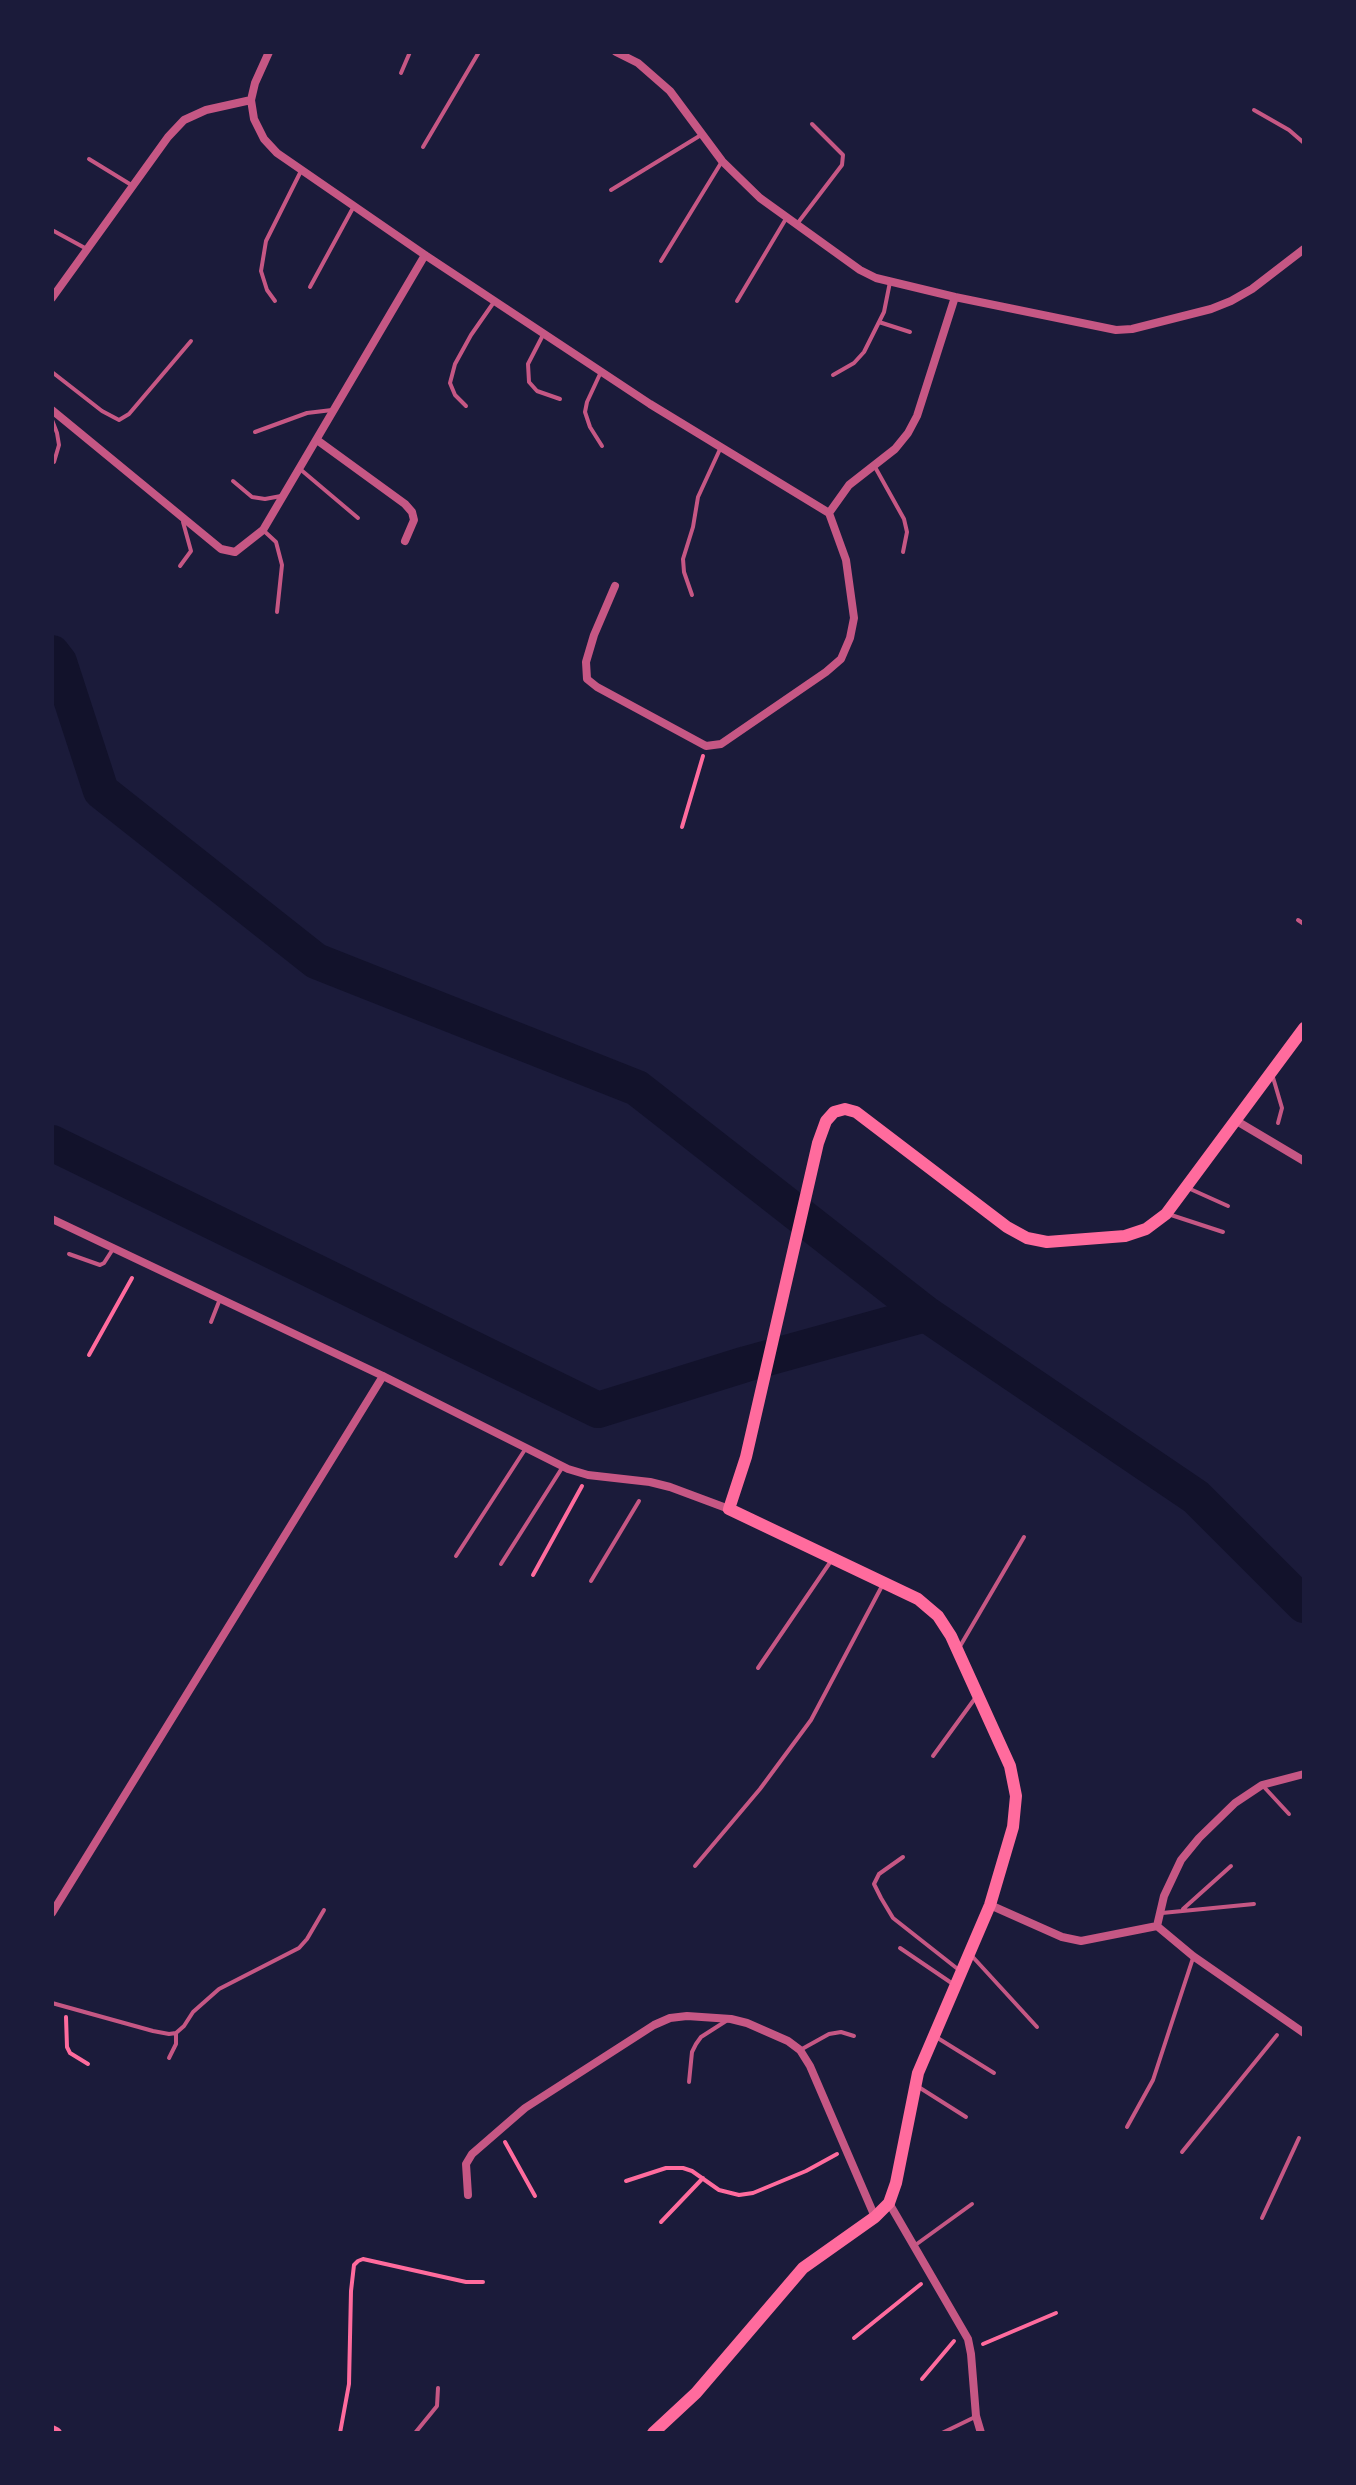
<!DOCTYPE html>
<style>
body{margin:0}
#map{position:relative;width:1356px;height:2485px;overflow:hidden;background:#1b1b3a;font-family:"DM Sans",sans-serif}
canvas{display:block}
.frame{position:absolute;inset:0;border:54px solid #1b1b3a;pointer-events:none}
</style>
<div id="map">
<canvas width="1356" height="2485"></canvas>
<div class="frame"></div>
</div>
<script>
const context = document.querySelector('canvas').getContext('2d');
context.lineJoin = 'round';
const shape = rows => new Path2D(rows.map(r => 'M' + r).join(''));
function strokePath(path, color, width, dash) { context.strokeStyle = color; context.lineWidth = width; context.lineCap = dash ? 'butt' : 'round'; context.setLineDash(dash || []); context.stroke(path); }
strokePath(shape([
 [52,653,59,662,101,791,316,961,637,1088,926,1314],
 [52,1143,598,1410,746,1364,926,1314,1196,1497,1304,1605]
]), '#12122b', 36);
strokePath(shape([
 [682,827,703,756],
 [89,1355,132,1278],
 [533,1575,582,1486],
 [66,2017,67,2047,70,2053,88,2064],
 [505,2142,535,2196],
 [626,2181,666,2168,683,2168,692,2171,719,2190,739,2195,753,2193,806,2171,837,2154],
 [661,2222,703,2178],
 [854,2338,921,2284],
 [983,2344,1056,2313],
 [922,2379,954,2341],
 [340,2433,349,2384,351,2291,354,2265,358,2261,363,2259,466,2282,483,2282]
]), '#ff6b9d', 4);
strokePath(shape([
 [401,73,410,52],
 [1254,110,1289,130,1304,143],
 [423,147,479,52],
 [89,159,133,186],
 [611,190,701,135],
 [797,224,842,165,843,155,812,124],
 [52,230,85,248],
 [661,261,721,163],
 [310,287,354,206],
 [275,301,267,290,261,271,266,241,301,171],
 [737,301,787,217],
 [879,322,910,332],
 [544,333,528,364,529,382,537,391,560,399],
 [52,372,102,411,119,420,129,414,191,341],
 [600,374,587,402,585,412,590,427,602,446],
 [833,375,854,363,864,352,884,312,890,282],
 [466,406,455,395,450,383,455,364,471,335,494,302],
 [52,420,57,433,59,445,54,462],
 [255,432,307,413,332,410],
 [875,467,904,519,907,532,903,552],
 [300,469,358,518],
 [233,481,252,497,265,499,281,496],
 [263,530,276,542,282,565,277,612],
 [180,566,191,551,183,522],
 [692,595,684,572,683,559,693,527,698,497,721,447],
 [1298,920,1304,924],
 [1272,1074,1282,1108,1278,1123],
 [1188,1188,1228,1206],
 [1168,1214,1223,1232],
 [69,1254,100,1265,104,1263,113,1249],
 [211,1322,220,1299],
 [456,1556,526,1448],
 [501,1564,562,1468],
 [591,1581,639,1501],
 [959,1648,1024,1537],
 [758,1668,831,1561],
 [933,1756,976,1697],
 [1264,1787,1289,1814],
 [903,1857,879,1874,874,1884,881,1898,893,1918,959,1970],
 [695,1866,760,1789,811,1720,882,1586],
 [1183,1909,1231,1866],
 [1162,1913,1254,1904],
 [900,1948,953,1984],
 [971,1955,1037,2027],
 [52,2003,153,2031,169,2034,176,2033,184,2026,193,2012,219,1989,299,1948,307,1939,324,1910],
 [936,2037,994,2073],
 [802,2049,829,2034,841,2032,854,2036],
 [169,2058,176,2044,176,2034],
 [689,2082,692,2052,696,2044,701,2037,726,2021],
 [917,2086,966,2117],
 [1127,2127,1153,2080,1193,1958],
 [1182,2152,1277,2035],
 [1262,2218,1299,2138],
 [914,2246,972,2204],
 [415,2433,437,2406,438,2388],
 [942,2433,975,2417]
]), '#c65784', 4);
strokePath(shape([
 [269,52,255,83,251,100,254,119,264,139,277,153,425,255,650,404,829,513,846,560,854,618,850,638,841,659,826,672,721,744,706,746,597,687,587,679,586,662,594,635,615,586],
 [616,52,638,63,670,91,722,161,760,198,860,270,876,278,955,297,1116,330,1132,329,1211,309,1231,301,1252,289,1304,249],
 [52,298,168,137,184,120,206,110,251,100],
 [52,410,221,549,235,552,263,530,425,255],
 [317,440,405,504,412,512,414,520,405,541],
 [829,513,849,485,895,449,908,433,917,416,955,297],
 [1235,1120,1304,1161],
 [52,1219,383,1376,568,1469,588,1475,650,1482,670,1487,729,1509],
 [990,1905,1062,1937,1081,1941,1157,1926],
 [52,1913,383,1376],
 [1157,1926,1164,1896,1181,1860,1199,1838,1235,1803,1262,1785,1304,1774],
 [1157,1926,1193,1956,1304,2033],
 [468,2195,466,2164,472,2154,525,2108,654,2025,670,2018,687,2016,731,2019,747,2023,788,2041,800,2050,810,2066,875,2217],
 [889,2203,968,2339,971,2354,976,2416,981,2433]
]), '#c65784', 8);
strokePath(shape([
 [52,2431,56,2433],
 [653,2433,696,2393,803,2268,875,2217,889,2203,896,2183,918,2073,990,1905,1013,1827,1016,1796,1010,1766,951,1636,938,1616,918,1599,729,1509,746,1457,818,1143,826,1121,834,1112,845,1109,856,1112,1007,1227,1027,1238,1047,1242,1125,1236,1146,1229,1166,1214,1304,1028]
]), '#ff6b9d', 12);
</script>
